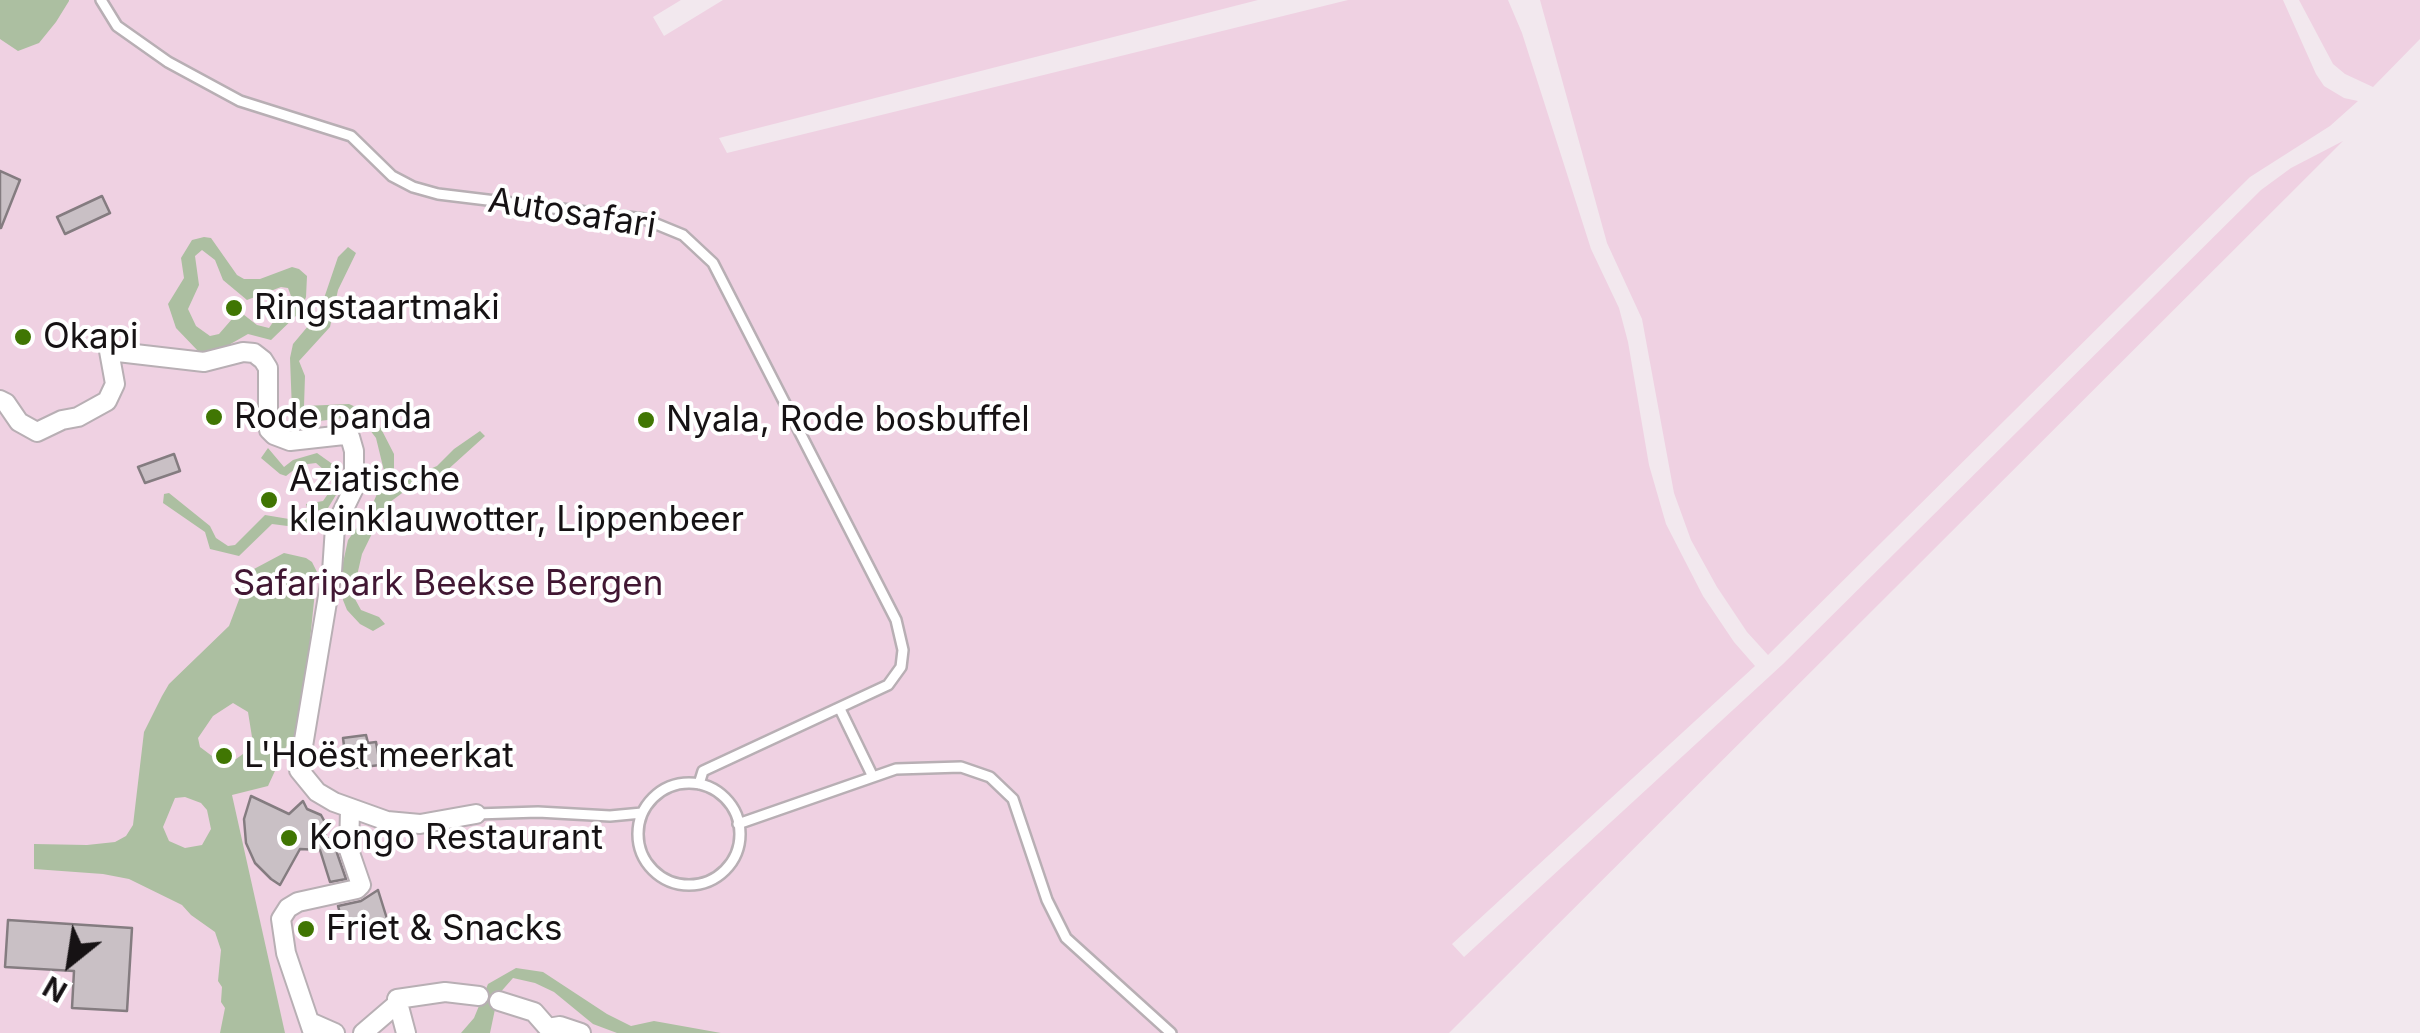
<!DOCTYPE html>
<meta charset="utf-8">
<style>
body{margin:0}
#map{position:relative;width:2420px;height:1033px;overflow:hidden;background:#f2e8ee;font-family:Inter,sans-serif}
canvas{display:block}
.north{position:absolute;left:20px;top:913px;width:100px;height:100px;-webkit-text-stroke:8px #fff;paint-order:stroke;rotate:210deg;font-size:28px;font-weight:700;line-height:40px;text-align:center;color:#161214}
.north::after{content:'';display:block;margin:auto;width:35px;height:45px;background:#161214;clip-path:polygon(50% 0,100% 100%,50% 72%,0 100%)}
</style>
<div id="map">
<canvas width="2420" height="1033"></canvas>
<div class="north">N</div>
</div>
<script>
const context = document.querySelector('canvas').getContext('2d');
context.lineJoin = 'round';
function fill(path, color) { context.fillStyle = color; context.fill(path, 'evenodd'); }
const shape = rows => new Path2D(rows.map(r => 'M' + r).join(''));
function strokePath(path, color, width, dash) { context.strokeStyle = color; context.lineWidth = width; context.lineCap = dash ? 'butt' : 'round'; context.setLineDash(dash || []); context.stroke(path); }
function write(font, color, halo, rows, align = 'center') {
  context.font = font + ' Inter,sans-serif'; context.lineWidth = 8; context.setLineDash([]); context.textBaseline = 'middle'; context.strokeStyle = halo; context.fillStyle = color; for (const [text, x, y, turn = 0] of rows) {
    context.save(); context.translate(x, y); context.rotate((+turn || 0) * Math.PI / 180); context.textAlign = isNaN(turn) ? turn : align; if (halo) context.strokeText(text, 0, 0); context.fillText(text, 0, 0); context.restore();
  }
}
fill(shape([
 [0,0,681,0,653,17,664,36,723,0,1258,0,719,138,727,153,1348,0,1508,0,1522,33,1591,249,1619,308,1628,342,1649,465,1666,524,1703,596,1734,642,1755,666,1452,944,1464,957,1783,664,2261,190,2291,168,2343,141,1449,1033,0,1033],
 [1540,0,2283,0,2316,74,2324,86,2344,98,2358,101,2330,126,2250,177,1768,655,1747,632,1717,587,1691,540,1674,493,1642,319,1607,243],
 [2299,0,2420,0,2420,39,2373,87,2345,74,2333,64]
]), '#efd1e2');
fill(shape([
 [0,0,69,0,69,1,56,22,39,43,18,51,0,39],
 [204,237,211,238,237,275,244,279,260,279,292,267,299,269,307,276,306,297,300,312,271,340,248,334,220,350,199,352,176,328,168,304,184,278,181,258,192,240],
 [202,250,215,260,223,280,247,300,281,287,288,288,291,296,269,328,257,325,239,311,219,334,210,336,196,326,188,309,199,285,195,256],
 [348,247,356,253,338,290,330,327,299,361,305,376,304,406,349,404,374,415,394,454,394,484,437,466,454,449,480,431,485,436,444,473,417,482,386,505,362,554,356,580,355,599,361,610,379,617,385,624,373,631,360,624,347,610,343,600,341,572,348,540,371,508,385,475,376,438,363,421,352,417,311,422,298,419,292,411,290,358,293,344,319,313,338,257],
 [268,448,284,467,293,460,317,453,338,468,339,490,328,508,316,511,317,518,303,528,272,524,239,556,210,549,205,532,163,503,164,494,169,493,210,526,216,538,228,546,235,545,265,515,301,521,309,515,306,504,323,501,332,488,331,476,316,463,300,465,286,476,280,474,261,458],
 [284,553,306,558,312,562,317,572,304,699,295,737,286,747,268,786,232,795,285,1033,220,1033,225,1008,221,1002,222,987,218,981,221,950,215,932,191,915,182,905,129,879,103,874,34,869,34,844,87,845,115,842,126,836,133,825,144,732,162,696,169,684,229,626,248,576,254,569],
 [233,703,248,712,252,737,243,754,236,759,216,759,200,747,198,738,213,716],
 [185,797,201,803,207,810,211,829,202,845,185,848,169,841,163,827,175,798],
 [516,968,543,972,607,1014,631,1026,654,1021,721,1033,617,1033,593,1024,554,992,535,983,513,978,498,995,490,1033,461,1033,474,1018,488,984]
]), '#acbfa1');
const building = shape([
 [0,171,20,180,1,228,0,228,0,171],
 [102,196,110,213,65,234,57,217,102,196],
 [174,454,180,471,145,483,138,467,174,454],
 [366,735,368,743,376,742,380,765,347,769,343,738,366,735],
 [251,796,289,814,303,801,307,809,321,815,327,826,325,838,337,840,337,853,346,879,330,882,320,850,300,849,280,885,271,879,255,863,246,843,244,819,251,796],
 [378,890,388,922,369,929,365,917,343,924,338,906,361,901,378,890],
 [8,920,132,928,127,1011,72,1008,74,971,5,967,8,920]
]);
fill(building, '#c9c0c5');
strokePath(building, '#847c80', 2.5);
const lane = shape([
 [101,0,117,26,168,62,240,101,351,136,392,176,413,187,438,194,644,219,683,235,713,263,896,620,903,650,901,667,888,685,703,771,699,784],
 [840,709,873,777],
 '638 834a51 51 0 1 1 102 0a51 51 0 1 1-102 0Z',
 [476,814,538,812,610,816,642,813],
 [738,824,896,769,961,767,990,777,1013,799,1047,900,1066,938,1171,1033]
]);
const street = shape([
 [0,400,6,403,19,422,37,432,62,420,78,417,107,401,115,384,109,351,204,362,243,352,254,353,263,360,268,368,268,418,269,430,274,435,290,441,344,435,350,437,354,451,354,488,335,527,332,572,299,770,317,792,334,802,387,821,420,824,476,814],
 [499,1001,534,1012,548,1028,560,1026,581,1033],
 [310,1022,335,1033],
 [313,1033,286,953,281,919,288,908,298,902,357,889,361,885,349,850,350,810],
 [363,1033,398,1003],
 [406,1033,397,999,445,992,479,996]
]);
strokePath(lane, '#b8afb4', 14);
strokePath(street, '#b8afb4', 22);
strokePath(lane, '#fff', 9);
strokePath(street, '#fff', 18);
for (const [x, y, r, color] of [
 [234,308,10,"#407603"],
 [23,337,10,"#407603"],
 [214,417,10,"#407603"],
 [646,420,10,"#407603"],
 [269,500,10,"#407603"],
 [224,756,10,"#407603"],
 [289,838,10,"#407603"],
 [306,929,10,"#407603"]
]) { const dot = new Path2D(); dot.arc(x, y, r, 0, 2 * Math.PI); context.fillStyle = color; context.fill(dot); strokePath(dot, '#fff', 4); }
write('35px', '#161214', '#fff', [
 ["Autosafari",572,214,9]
]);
write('35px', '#161214', '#fff', [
 ["Ringstaartmaki",254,308],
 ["Okapi",43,337],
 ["Rode panda",234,417],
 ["Nyala, Rode bosbuffel",666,420],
 ["Aziatische",289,480],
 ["kleinklauwotter, Lippenbeer",289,520],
 ["L'Hoëst meerkat",244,756],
 ["Kongo Restaurant",309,838],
 ["Friet & Snacks",326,929]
], 'left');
write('35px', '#411733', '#fff', [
 ["Safaripark Beekse Bergen",448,584]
]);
</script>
